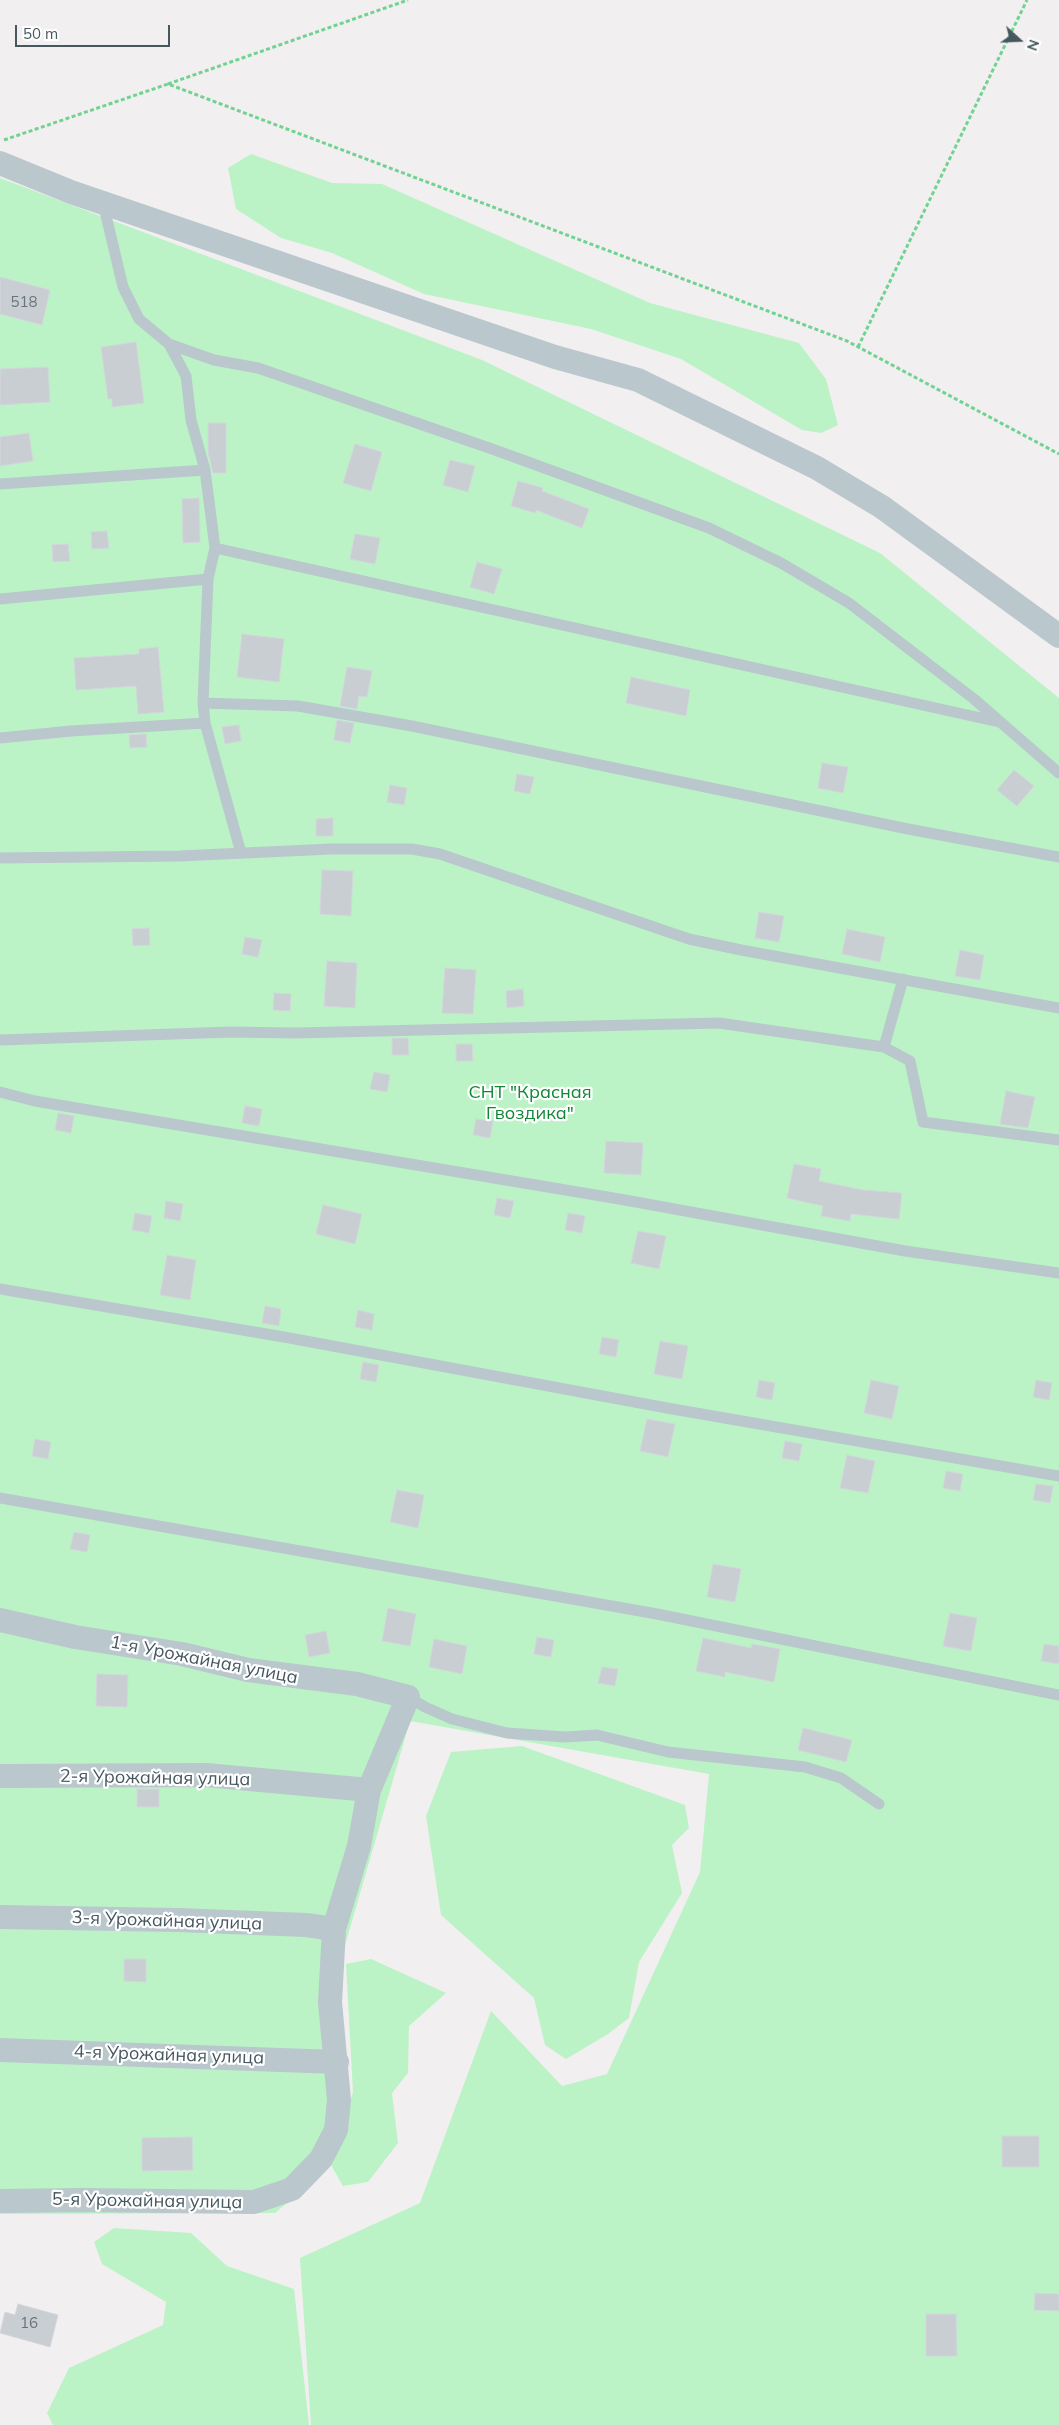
<!DOCTYPE html>
<meta charset="utf-8">
<style>
body{margin:0}
#map{position:relative;width:1059px;height:2425px;overflow:hidden;background:#f2eff0;font-family:Mulish,sans-serif}
canvas{display:block}
.north{position:absolute;left:994px;top:15px;width:50px;height:50px;-webkit-text-stroke:4px #fff;paint-order:stroke;rotate:110deg;font-size:14px;font-weight:700;line-height:20px;text-align:center;color:#46575e}
.north::after{content:'';display:block;margin:auto;width:18px;height:22px;background:#46575e;clip-path:polygon(50% 0,100% 100%,50% 72%,0 100%)}
.scale{position:absolute;left:15px;top:25px;width:155px;height:22px;box-sizing:border-box;border:2px solid #46575e;border-top:0;padding-left:6px;font-size:15px;line-height:18px;white-space:nowrap;color:#46575e;-webkit-text-stroke:4px #fff;paint-order:stroke}
</style>
<div id="map">
<canvas width="1059" height="2425"></canvas>
<div class="north">N</div>
<div class="scale">50 m</div>
</div>
<script>
const context = document.querySelector('canvas').getContext('2d');
context.lineJoin = 'round';
function fill(path, color) { context.fillStyle = color; context.fill(path, 'evenodd'); }
const shape = rows => new Path2D(rows.map(r => 'M' + r).join(''));
function strokePath(path, color, width, dash) { context.strokeStyle = color; context.lineWidth = width; context.lineCap = dash ? 'butt' : 'round'; context.setLineDash(dash || []); context.stroke(path); }
function write(font, color, halo, rows, align = 'center') {
  context.font = font + ' Mulish,sans-serif'; context.lineWidth = 4.5; context.setLineDash([]); context.textBaseline = 'middle'; context.strokeStyle = halo; context.fillStyle = color; for (const [text, x, y, turn = 0] of rows) {
    context.save(); context.translate(x, y); context.rotate((+turn || 0) * Math.PI / 180); context.textAlign = isNaN(turn) ? turn : align; if (halo) context.strokeText(text, 0, 0); context.fillText(text, 0, 0); context.restore();
  }
}
fill(shape([
 [251,154,332,183,382,184,650,303,799,343,826,379,838,425,821,433,802,430,681,359,591,329,424,294,332,253,281,238,236,209,228,168],
 [0,178,482,360,880,553,1059,698,1059,2425,311,2425,300,2258,420,2203,491,2011,562,2086,607,2074,700,1872,709,1774,410,1721,339,1966,346,2100,317,2178,275,2213,0,2214],
 [522,1746,685,1805,689,1828,672,1845,682,1893,639,1962,629,2018,608,2034,566,2059,545,2045,534,1998,441,1915,426,1816,451,1752],
 [371,1959,446,1993,409,2026,408,2073,392,2093,398,2143,368,2182,343,2186,331,2165,353,2092,346,1964],
 [114,2228,191,2233,227,2266,294,2289,309,2425,53,2425,47,2413,69,2368,163,2325,166,2302,102,2264,94,2242]
]), '#bbf3c7');
const building = shape([
 [0,277,50,290,42,325,0,314,0,277],
 [136,342,144,403,112,407,112,399,108,399,101,347,136,342],
 [48,367,50,402,0,405,0,369,48,367],
 [208,423,226,423,226,473,213,473,208,452,208,423],
 [29,433,33,461,0,466,0,437,29,433],
 [355,444,382,452,371,491,343,483,355,444],
 [450,460,475,466,468,492,443,485,450,460],
 [518,481,543,488,542,491,589,509,582,528,536,510,536,513,511,506,518,481],
 [199,498,200,542,183,543,182,499,199,498],
 [107,531,109,548,92,549,91,532,107,531],
 [355,534,380,538,375,564,350,559,355,534],
 [68,544,70,561,53,562,52,545,68,544],
 [477,562,502,569,494,594,470,587,477,562],
 [242,634,284,639,279,682,237,677,242,634],
 [158,647,164,712,138,714,136,686,76,690,74,658,139,654,139,649,158,647],
 [347,667,372,671,367,697,359,696,357,709,340,706,347,667],
 [631,677,690,690,686,716,626,703,631,677],
 [337,720,354,723,350,743,334,740,337,720],
 [239,725,241,741,225,744,222,727,239,725],
 [146,734,147,747,130,748,129,735,146,734],
 [822,763,848,767,843,793,818,788,822,763],
 [1014,770,1034,786,1017,806,997,790,1014,770],
 [517,774,534,777,530,794,514,791,517,774],
 [390,785,407,788,404,805,387,802,390,785],
 [333,818,333,836,316,836,316,819,333,818],
 [322,870,353,871,351,916,320,914,322,870],
 [759,912,784,916,779,942,755,938,759,912],
 [149,928,150,945,133,946,132,929,149,928],
 [847,929,885,937,880,962,842,954,847,929],
 [245,937,262,940,258,957,242,954,245,937],
 [960,950,984,955,980,980,955,976,960,950],
 [327,961,357,963,355,1008,324,1006,327,961],
 [445,968,476,970,473,1014,442,1013,445,968],
 [523,989,524,1006,507,1008,506,991,523,989],
 [274,993,291,994,290,1011,273,1010,274,993],
 [392,1038,408,1038,409,1055,392,1055,392,1038],
 [456,1044,472,1044,473,1061,456,1061,456,1044],
 [374,1072,390,1075,387,1092,370,1089,374,1072],
 [1006,1091,1035,1097,1028,1128,1000,1124,1006,1091],
 [245,1106,262,1109,259,1126,242,1123,245,1106],
 [58,1113,74,1116,71,1133,55,1130,58,1113],
 [476,1119,493,1121,490,1138,473,1135,476,1119],
 [606,1141,643,1143,641,1175,604,1173,606,1141],
 [794,1164,821,1169,819,1181,863,1190,902,1193,899,1219,851,1214,850,1221,821,1216,823,1206,787,1198,794,1164],
 [497,1198,514,1201,510,1218,494,1215,497,1198],
 [166,1201,183,1204,180,1221,164,1218,166,1201],
 [323,1205,362,1214,355,1244,316,1234,323,1205],
 [135,1213,152,1216,149,1233,132,1230,135,1213],
 [568,1213,585,1216,582,1233,565,1230,568,1213],
 [638,1231,666,1236,659,1269,631,1263,638,1231],
 [167,1255,196,1260,190,1300,160,1295,167,1255],
 [265,1306,281,1309,279,1326,262,1323,265,1306],
 [358,1310,374,1314,372,1330,355,1327,358,1310],
 [602,1337,619,1340,616,1357,599,1354,602,1337],
 [660,1341,688,1346,682,1379,654,1374,660,1341],
 [363,1362,379,1365,376,1382,360,1379,363,1362],
 [759,1380,775,1383,772,1400,756,1397,759,1380],
 [871,1380,899,1386,892,1419,864,1413,871,1380],
 [1036,1380,1052,1383,1049,1400,1033,1397,1036,1380],
 [647,1419,675,1424,668,1457,640,1451,647,1419],
 [35,1439,51,1442,48,1459,32,1456,35,1439],
 [785,1441,802,1444,799,1461,782,1458,785,1441],
 [847,1455,875,1461,868,1493,840,1488,847,1455],
 [946,1471,963,1474,960,1491,943,1488,946,1471],
 [1036,1484,1053,1486,1050,1503,1033,1500,1036,1484],
 [397,1490,424,1495,418,1528,390,1522,397,1490],
 [74,1532,90,1535,87,1552,70,1549,74,1532],
 [713,1564,741,1569,735,1602,707,1597,713,1564],
 [388,1608,416,1614,410,1646,382,1641,388,1608],
 [950,1613,977,1618,971,1651,943,1646,950,1613],
 [326,1631,330,1653,309,1657,305,1635,326,1631],
 [537,1637,554,1640,551,1657,534,1654,537,1637],
 [703,1638,751,1648,752,1644,780,1649,774,1682,725,1672,725,1677,696,1671,703,1638],
 [434,1639,467,1646,462,1674,429,1667,434,1639],
 [1044,1644,1059,1646,1059,1664,1041,1661,1044,1644],
 [602,1667,618,1669,615,1686,598,1683,602,1667],
 [97,1674,128,1675,127,1707,96,1706,97,1674],
 [803,1728,852,1740,846,1762,798,1750,803,1728],
 [137,1789,159,1789,159,1807,137,1807,137,1789],
 [124,1959,146,1959,146,1982,124,1981,124,1959],
 [1002,2136,1039,2136,1039,2167,1002,2167,1002,2136],
 [192,2137,193,2170,142,2171,142,2138,192,2137],
 [1035,2293,1059,2294,1059,2311,1034,2310,1035,2293],
 [18,2304,58,2315,50,2347,0,2333,5,2312,15,2315,18,2304],
 [926,2314,956,2314,957,2356,926,2356,926,2314]
]);
fill(building, '#c9ced2');
strokePath(building, '#d3d7db', 1);
strokePath(shape([
 [168,84,408,0],
 [4,140,168,84,847,341,1059,454],
 [858,347,1027,0]
]), '#70d391', 3, [4, 2.5]);
strokePath(shape([
 [103,203,123,287,139,319,169,344,186,376,191,420,205,470,215,548,208,579,203,703,205,723,241,853],
 [169,344,214,360,258,368,495,450,709,528,781,563,849,603,974,699,1059,773],
 [0,484,205,470],
 [215,548,999,722],
 [0,599,208,579],
 [203,703,298,706,412,726,908,829,1059,857],
 [0,738,71,731,205,723],
 [0,858,180,856,331,849,412,849,440,854,689,939,741,950,1059,1008],
 [0,1040,231,1032,295,1033,719,1023,884,1047,910,1061,923,1122,1059,1140],
 [884,1047,903,979],
 [0,1092,35,1101,625,1200,905,1251,1059,1273],
 [0,1289,284,1337,667,1408,1059,1476],
 [0,1498,657,1614,1059,1695],
 [408,1697,425,1707,452,1719,507,1733,565,1737,597,1735,668,1752,805,1767,841,1778,879,1804]
]), '#bac7cd', 11);
strokePath(shape([
 [0,163,71,192,555,357,638,380,817,468,882,507,1059,636],
 [0,1620,75,1637,182,1654,248,1670,357,1684,408,1697,369,1790,359,1846,334,1929,330,2002,339,2100,336,2130,321,2159,292,2189,254,2202,82,2200,0,2201],
 [0,1776,206,1775,369,1790],
 [0,1917,178,1920,306,1925,334,1929],
 [0,2050,337,2062]
]), '#bac7cd', 24);
write('15px', '#67757b', null, [
 ["518",24,302],
 ["16",29,2323]
]);
write('18px', '#108636', '#fff', [
 ["СНТ \"Красная",530,1093],
 ["Гвоздика\"",530,1114]
]);
write('18px', '#46575e', '#fff', [
 ["1-я Урожайная улица",204,1660,11],
 ["2-я Урожайная улица",155,1778,1],
 ["3-я Урожайная улица",167,1921,2],
 ["4-я Урожайная улица",169,2055,2],
 ["5-я Урожайная улица",147,2201,1]
]);
</script>
